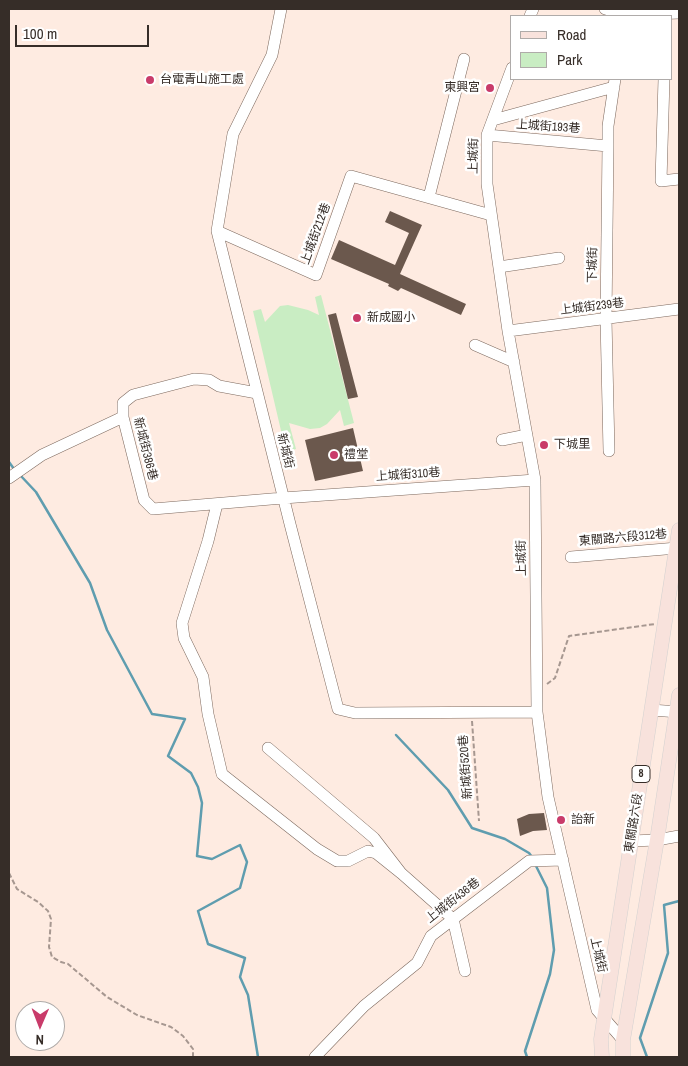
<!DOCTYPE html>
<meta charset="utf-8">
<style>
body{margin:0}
#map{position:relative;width:688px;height:1066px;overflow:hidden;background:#feebe1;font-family:"Archivo Narrow",sans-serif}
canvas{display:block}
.frame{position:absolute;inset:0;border:10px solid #362d28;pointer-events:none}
.legend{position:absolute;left:510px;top:15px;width:162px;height:65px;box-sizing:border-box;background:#fff;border:1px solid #afaba9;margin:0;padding:6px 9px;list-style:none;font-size:15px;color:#362d28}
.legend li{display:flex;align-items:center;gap:10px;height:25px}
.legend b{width:25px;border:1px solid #afaba9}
.north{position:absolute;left:15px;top:1001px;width:50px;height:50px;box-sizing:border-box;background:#fff;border:1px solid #afaba9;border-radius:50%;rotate:181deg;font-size:14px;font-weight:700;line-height:20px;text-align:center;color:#362d28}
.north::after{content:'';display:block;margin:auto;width:18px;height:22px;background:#c93b6a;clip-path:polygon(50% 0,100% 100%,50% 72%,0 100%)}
.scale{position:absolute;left:15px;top:25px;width:134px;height:22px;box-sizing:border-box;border:2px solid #362d28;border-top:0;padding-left:6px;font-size:15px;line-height:18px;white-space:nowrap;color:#362d28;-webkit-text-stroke:4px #fff;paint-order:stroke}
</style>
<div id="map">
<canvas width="688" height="1066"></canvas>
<div class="frame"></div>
<ul class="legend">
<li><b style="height:6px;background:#f8e2dc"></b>Road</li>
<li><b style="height:14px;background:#c9edc3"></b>Park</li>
</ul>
<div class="north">N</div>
<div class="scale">100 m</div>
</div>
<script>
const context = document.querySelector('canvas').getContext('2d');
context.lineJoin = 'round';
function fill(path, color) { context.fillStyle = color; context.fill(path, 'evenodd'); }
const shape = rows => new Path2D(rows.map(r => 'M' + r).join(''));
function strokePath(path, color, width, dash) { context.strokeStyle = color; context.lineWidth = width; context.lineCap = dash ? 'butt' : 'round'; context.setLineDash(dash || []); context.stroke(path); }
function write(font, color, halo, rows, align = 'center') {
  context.font = font + ' "Archivo Narrow","Noto Sans TC",sans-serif'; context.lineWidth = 5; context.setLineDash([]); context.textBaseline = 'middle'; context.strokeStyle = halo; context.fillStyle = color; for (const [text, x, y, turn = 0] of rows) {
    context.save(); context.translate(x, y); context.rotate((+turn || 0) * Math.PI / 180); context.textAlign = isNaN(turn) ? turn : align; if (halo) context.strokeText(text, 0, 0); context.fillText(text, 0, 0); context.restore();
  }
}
fill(shape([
 [321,295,354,423,344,426,340,410,327,424,320,428,310,429,289,423,296,449,286,452,253,311,261,309,265,322,280,306,288,305,308,310,319,315,315,297]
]), '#c9edc3');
strokePath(shape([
 [9,462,14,469],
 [20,475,36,492,90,583,107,630,152,714,185,719,168,756,191,773,198,787,202,803,197,856,212,859,240,845,247,862,240,888,198,911,208,944,245,958,240,977,248,995,258,1057],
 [396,735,448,790,472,828,505,839,529,853,532,857],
 [527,1057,525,1051,550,974,554,950,547,888,535,864],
 [647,1057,640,1038,668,953,664,905,679,901]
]), '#5f9daf', 2.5);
fill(shape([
 [390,211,422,225,400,274,466,304,461,315,401,288,398,291,388,286,389,284,331,259,339,240,395,265,409,233,385,222],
 [336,313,358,397,348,399,328,315],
 [353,428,363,471,315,481,305,440],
 [544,813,547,830,533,831,520,836,517,819,529,814]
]), '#6b584d');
const minor = shape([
 [281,9,272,55,233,134,217,231,290,524,338,709,355,713,537,712],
 [605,9,628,15,679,13],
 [530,16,533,9],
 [512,68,487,135,487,184,508,331,535,480,537,712,548,797,597,1010,623,1040],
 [664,79,661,181,679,179],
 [493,120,614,87],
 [487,135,608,146],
 [429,197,464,59],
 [217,231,316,275,351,176,491,215],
 [499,267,559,258],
 [508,331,679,309],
 [475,345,514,362],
 [257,393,219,386,209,380,194,379,133,395,123,403,123,417,144,500,153,509,283,498,535,480],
 [502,440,527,435],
 [609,451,606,319,608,146,608,126,615,79],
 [9,478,42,455,123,417],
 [217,504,208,541,182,623,184,638,203,677,208,714,222,774,317,849,337,861,348,861,368,851,376,853,401,873],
 [571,557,677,548],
 [651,710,679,712],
 [268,748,374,838,401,873,453,919,465,971],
 [631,841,657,840,679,836],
 [315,1057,364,1006,417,963,431,936,529,861,563,860]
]);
const major = shape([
 [602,1057,601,1039,604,1019,679,530],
 [623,1057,623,1040,657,840,679,695]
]);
strokePath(minor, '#7d695e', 12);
strokePath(major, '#d3d1d0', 15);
strokePath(shape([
 [547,684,555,678,569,636,655,624],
 [472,721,479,821],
 [9,873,17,889,38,902,48,911,51,919,49,947,52,957,61,962,68,964,107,997,137,1015,171,1027,183,1036,193,1049,193,1057]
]), '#a69790', 2, [5, 2.5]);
strokePath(minor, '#fff', 11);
strokePath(major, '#f8e2dc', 14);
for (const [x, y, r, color] of [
 [150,80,5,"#c93b6a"],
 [490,88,5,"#c93b6a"],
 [357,318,5,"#c93b6a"],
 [544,445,5,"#c93b6a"],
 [334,455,5,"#c93b6a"],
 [561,820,5,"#c93b6a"]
]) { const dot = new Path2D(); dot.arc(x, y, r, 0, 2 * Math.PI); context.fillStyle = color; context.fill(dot); strokePath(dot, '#fff', 2); }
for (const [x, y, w] of [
 [641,774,18]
]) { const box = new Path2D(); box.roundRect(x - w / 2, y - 8.5, w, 17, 4); context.fillStyle = '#fff'; context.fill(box); strokePath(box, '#362d28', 1); }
write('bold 11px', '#362d28', null, [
 ["8",641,774]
]);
write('12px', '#362d28', '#fff', [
 ["台電青山施工處",160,80],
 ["東興宮",480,88,"right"],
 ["新成國小",367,318],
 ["下城里",554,445],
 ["禮堂",344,455],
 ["詒新",571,820]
], 'left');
write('12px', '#362d28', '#fff', [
 ["上城街193巷",548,127,4],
 ["上城街",474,156,-89],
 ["上城街212巷",316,234,-70],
 ["下城街",593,265,-89],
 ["上城街239巷",592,307,-7],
 ["新城街386巷",145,449,76],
 ["新城街",285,451,76],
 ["上城街310巷",408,475,-4],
 ["東關路六段312巷",623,538,-5],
 ["上城街",522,558,-91],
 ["新城街520巷",466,767,-94],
 ["東關路六段",634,823,-81],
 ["上城街436巷",453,901,-38],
 ["上城街",598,955,77]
]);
</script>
